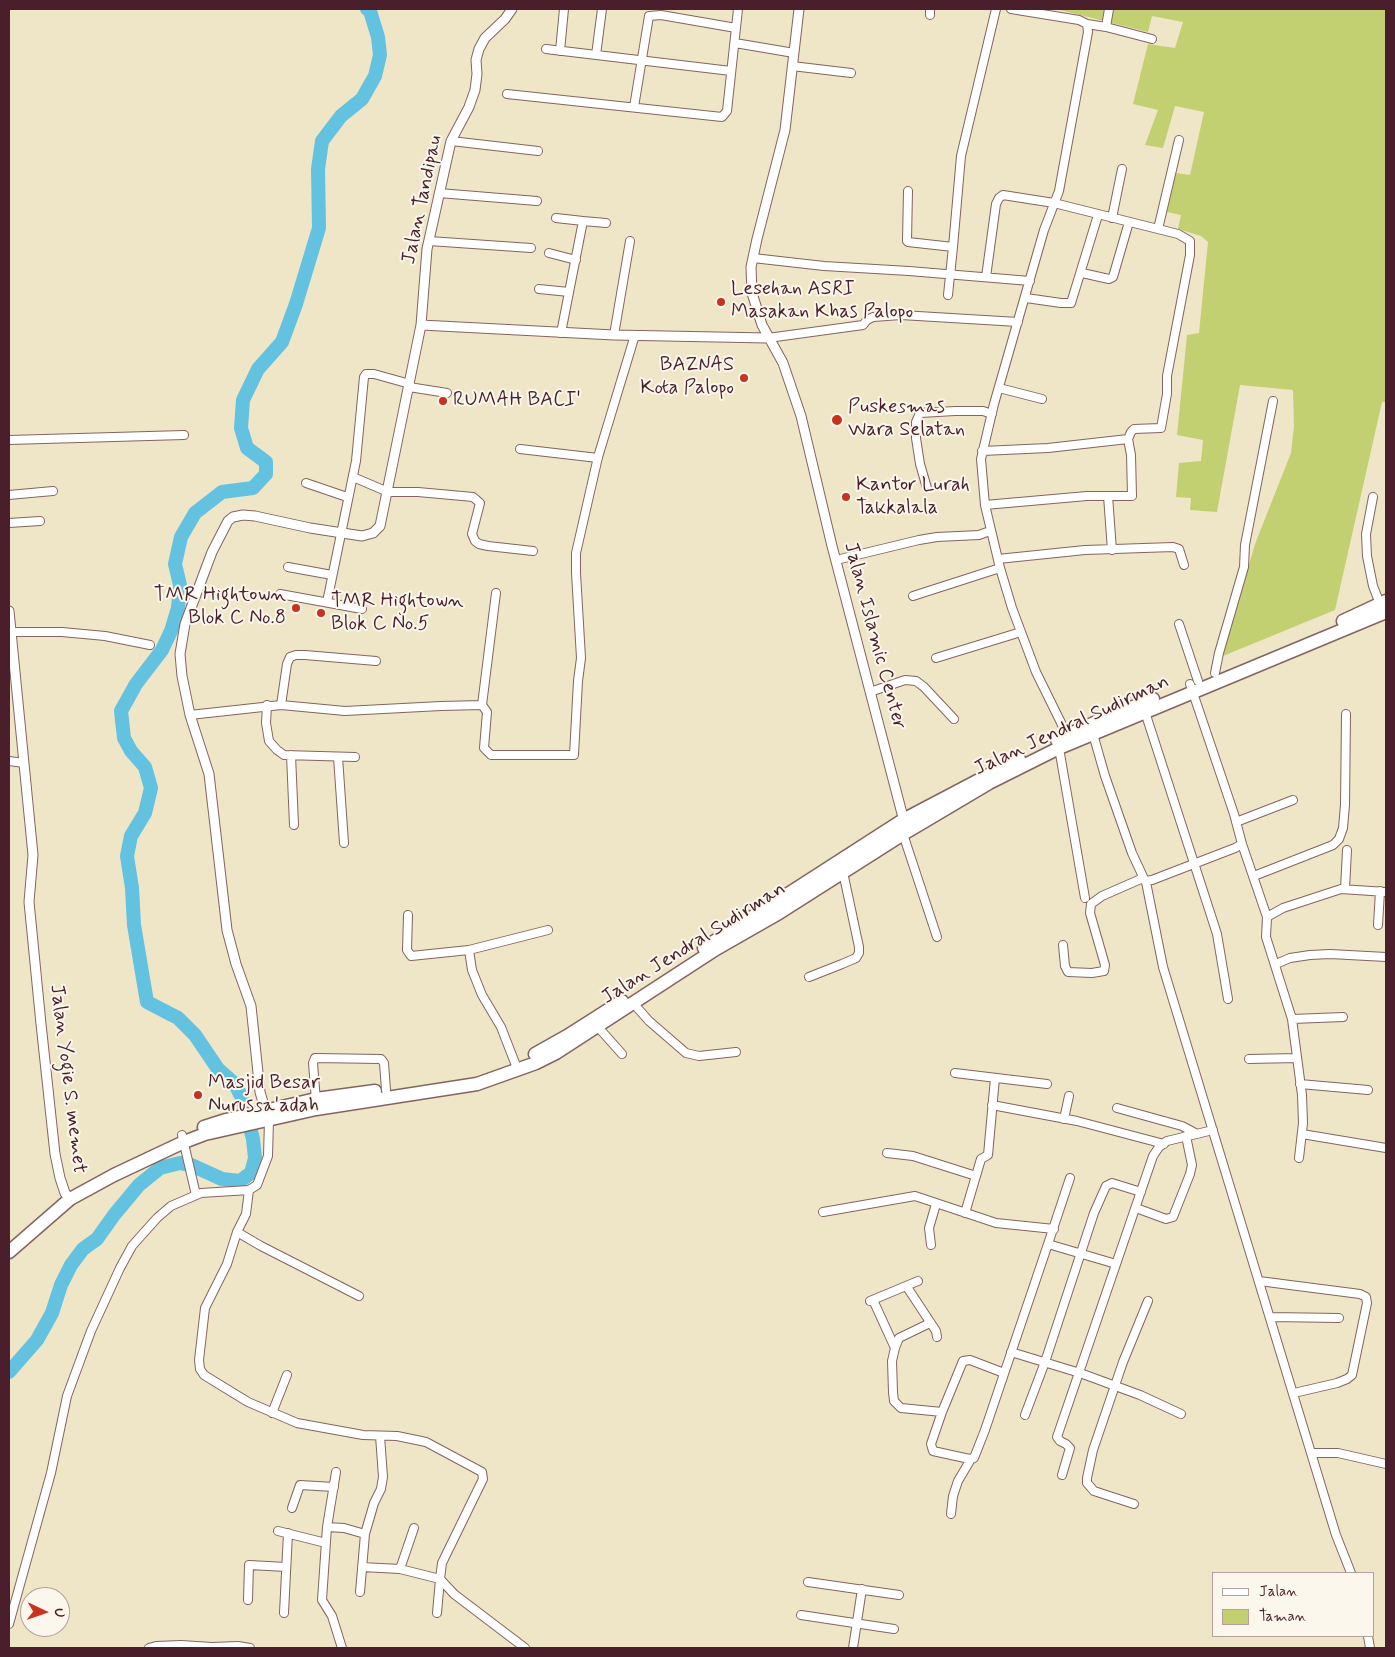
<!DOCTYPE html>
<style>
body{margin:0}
#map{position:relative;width:1395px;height:1657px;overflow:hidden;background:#efe5c7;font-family:Mynerve,sans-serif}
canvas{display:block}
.frame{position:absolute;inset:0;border:10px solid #4a1f2b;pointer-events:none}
.legend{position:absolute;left:1212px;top:1572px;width:162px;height:65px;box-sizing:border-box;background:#fbf7ec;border:1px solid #b4a19f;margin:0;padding:6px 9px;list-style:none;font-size:15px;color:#4a1f2b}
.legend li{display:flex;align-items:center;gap:10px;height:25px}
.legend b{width:25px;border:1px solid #b4a19f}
.north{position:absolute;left:20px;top:1587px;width:50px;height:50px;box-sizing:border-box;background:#fbf7ec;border:1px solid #b4a19f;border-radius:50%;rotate:93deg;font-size:14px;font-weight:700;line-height:20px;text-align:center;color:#4a1f2b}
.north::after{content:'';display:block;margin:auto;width:18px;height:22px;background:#c8321e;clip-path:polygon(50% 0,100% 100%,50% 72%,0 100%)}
</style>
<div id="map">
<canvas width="1395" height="1657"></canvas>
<div class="frame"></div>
<ul class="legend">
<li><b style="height:6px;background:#fff"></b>Jalan</li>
<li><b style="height:14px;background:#c2d072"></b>Taman</li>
</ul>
<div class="north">U</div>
</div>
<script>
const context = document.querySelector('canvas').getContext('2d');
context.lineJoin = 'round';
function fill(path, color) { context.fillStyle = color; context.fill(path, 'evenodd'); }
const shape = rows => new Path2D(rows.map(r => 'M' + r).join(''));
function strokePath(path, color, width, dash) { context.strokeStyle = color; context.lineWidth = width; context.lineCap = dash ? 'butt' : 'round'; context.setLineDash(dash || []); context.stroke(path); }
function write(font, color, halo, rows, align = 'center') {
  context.font = font + ' Mynerve,sans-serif'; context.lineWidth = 4; context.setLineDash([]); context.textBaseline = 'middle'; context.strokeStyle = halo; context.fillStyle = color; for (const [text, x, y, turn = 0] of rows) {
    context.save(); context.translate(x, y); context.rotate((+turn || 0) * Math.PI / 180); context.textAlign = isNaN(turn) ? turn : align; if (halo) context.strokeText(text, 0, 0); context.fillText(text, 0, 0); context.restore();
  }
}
fill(shape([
 [1056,9,1386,9,1386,402,1382,402,1335,610,1223,656,1255,544,1291,453,1294,426,1293,390,1240,385,1217,512,1190,510,1191,498,1176,497,1179,463,1201,461,1203,440,1177,435,1187,335,1199,333,1208,242,1201,236,1178,229,1181,215,1167,212,1176,173,1190,175,1204,112,1175,106,1163,148,1145,145,1158,110,1133,104,1148,44,1175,48,1183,22,1152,16,1148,32]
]), '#c2d072');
strokePath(shape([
 [9,1372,37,1340,52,1313,61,1285,71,1265,83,1249,97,1239,114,1215,139,1185,160,1168,180,1163,191,1165,222,1179,240,1181,251,1173,255,1158,253,1139,242,1098,235,1084,218,1069,195,1035,178,1018,147,1002,134,925,132,888,127,856,131,836,145,813,151,788,145,767,131,751,124,738,121,711,136,684,162,650,171,631,178,608,180,585,175,564,181,537,195,513,222,492,253,488,266,474,266,462,247,448,241,428,243,400,258,369,282,342,296,304,319,228,318,169,322,141,341,116,362,99,375,76,380,55,378,37,370,11,367,9]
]), '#62c2e0', 14);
const minor = shape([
 [1011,9,1079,20,1087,24,1088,32,1059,191,1044,230,994,404,981,459,985,505,1000,568,1012,608,1036,672,1069,739],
 [930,15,930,9],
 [1087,24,1106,27,1152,39],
 [1106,27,1109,9],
 [735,43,794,53],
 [546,49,731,71],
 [560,51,564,9],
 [596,55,602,9],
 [792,66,851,73],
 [507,94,722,117,727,111,738,9],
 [634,107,649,16,661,15,736,28],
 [451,141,538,151],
 [908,191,907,241,908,242,953,247,948,295],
 [439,193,537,201],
 [556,218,583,221],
 [1112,218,1122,169],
 [1158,229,1179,140],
 [429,241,531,248],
 [953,247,961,156,996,9],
 [549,253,576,260],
 [753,258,824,266,909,271,1030,281],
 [1082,273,1109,279,1113,277,1129,222],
 [539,289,569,292],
 [1026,298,1061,303,1071,303,1098,215],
 [561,333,583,221,606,223],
 [614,335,630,241],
 [768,338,863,325,867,320,873,317,901,315,1018,322],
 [409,387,447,393],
 [999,388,1042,399],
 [9,440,184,435],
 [520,449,598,458],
 [982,451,1048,448,1128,439,1131,432,1134,429,1161,428,1167,394,1167,376,1190,255,1190,241,1178,234,1054,203,1003,195,999,198,996,204,986,277],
 [353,477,388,492,418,492,473,497,480,503,472,534,475,541,479,544,488,546,533,551],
 [306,483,347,497],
 [927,488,920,464,916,438,916,422,920,413,955,411,983,411,992,414],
 [9,495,53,491],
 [1108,496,1112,550],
 [1373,497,1366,534,1367,556,1373,586,1380,604],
 [985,505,1087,496,1132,496,1131,455,1128,439],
 [9,523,40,521],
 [998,559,1085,550,1173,547,1179,549,1184,565],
 [836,560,919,540,937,537,979,535,990,531],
 [288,567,332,575],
 [280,594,362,609],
 [913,596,1000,568],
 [327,602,356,461,364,377,366,374,374,374,410,384],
 [1179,624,1198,681],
 [9,632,62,632,105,636,150,645],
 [936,658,1021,632],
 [1215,673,1219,653,1244,567,1245,545,1273,401],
 [870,692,905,680,916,681,924,687,954,719],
 [267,705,266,723,269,741,277,750,284,755,355,757],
 [281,705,287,664,290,657,296,655,305,655,376,661],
 [482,705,496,593],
 [1145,712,1217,934,1228,999],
 [190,715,281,705,345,711,441,706,482,705,487,712,484,748,491,755,574,755,578,681,581,658,576,573,576,553,598,457,635,335],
 [1093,734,1105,776,1132,853,1145,881,1152,880,1235,848,1242,844,1234,814,1190,684],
 [1059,748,1085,898],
 [291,755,294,825],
 [338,757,344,843],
 [9,761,24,763],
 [1236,822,1293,800],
 [903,834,937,937],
 [1242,844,1267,917,1266,937,1292,1019,1302,1095,1303,1123,1299,1158],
 [1254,876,1333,845,1339,839,1343,828,1345,805,1346,714],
 [1146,882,1163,967,1336,1535,1351,1573],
 [1345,889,1347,850],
 [408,915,407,950,411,956,469,950],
 [1267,917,1283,908,1341,889,1386,892],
 [1378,925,1380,891],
 [1063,945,1065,966,1068,972,1092,973,1104,971,1105,965,1090,913,1091,904,1102,896,1143,878],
 [1276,964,1290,958,1310,955,1330,954,1386,957],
 [809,977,842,964,856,958,859,953,859,947,843,872],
 [633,1003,649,1021,686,1053,699,1056,736,1052],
 [1292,1019,1343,1017],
 [598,1027,622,1054],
 [1249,1059,1297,1058],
 [515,1063,501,1027,482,995,472,970,469,950,548,930],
 [955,1073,1047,1084],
 [1300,1084,1368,1090],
 [316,1101,313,1063,315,1058,381,1059,384,1063,386,1090],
 [992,1105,1077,1121,1164,1144],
 [1117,1108,1182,1126,1197,1134],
 [1064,1119,1069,1096],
 [1302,1134,1386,1148],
 [182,1135,196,1195],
 [887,1153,913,1156,976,1176],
 [249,1190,246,1214,237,1232,261,1246,359,1296],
 [1136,1208,1166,1219,1173,1217,1190,1174,1192,1165,1186,1136],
 [823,1212,915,1196,996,1223,1054,1229],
 [965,1213,981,1159,988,1155,995,1078],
 [237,1232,227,1264,205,1308,199,1360,200,1369,204,1375,248,1402,297,1423,363,1435,397,1436,426,1442,482,1472,483,1479,442,1563,440,1579,454,1594,525,1648],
 [1048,1244,1070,1178],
 [931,1245,929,1228,936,1204],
 [1259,1281,1360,1294,1366,1297,1367,1303,1352,1375,1347,1379,1337,1383,1294,1393],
 [907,1287,936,1331,937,1337],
 [873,1300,895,1348],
 [870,1301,918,1281],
 [1271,1317,1339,1318],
 [930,1323,899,1338,895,1348,892,1361,893,1392,894,1401,901,1408,942,1412],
 [1011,1352,1080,1373,1140,1395,1181,1414],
 [1004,1373,970,1360,963,1361,942,1412,931,1444,933,1451,965,1458,971,1459,974,1458,985,1430,1048,1244,1116,1264],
 [272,1413,287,1375],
 [1025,1415,1045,1362,1094,1213,1106,1186,1112,1183,1141,1192],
 [1312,1453,1338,1453,1386,1464],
 [336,1472,327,1527,322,1600,332,1616,342,1648],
 [1062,1475,1070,1448,1066,1444,1060,1441,1057,1437,1153,1156,1159,1147,1167,1141,1213,1130],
 [1134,1504,1094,1491,1087,1483,1087,1478,1093,1450,1123,1362,1148,1301],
 [292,1508,300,1485,334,1487],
 [951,1514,953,1496,958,1481,971,1459],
 [327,1527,344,1528,365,1534],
 [278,1531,326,1543],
 [362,1567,400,1569,440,1579,437,1613],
 [400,1569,414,1528],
 [808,1582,899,1595],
 [360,1592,365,1534,374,1503,381,1489,383,1477,380,1436],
 [248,1600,249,1565,286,1567],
 [284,1613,288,1533],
 [801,1615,894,1629],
 [9,1624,51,1473,67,1396,91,1331,120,1268,132,1246,157,1218,171,1206,201,1193,249,1190,257,1185,268,1156,269,1120],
 [1368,1636,1370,1648],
 [149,1648,156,1646,181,1645,212,1647,238,1646,250,1648],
 [853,1648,862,1589]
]);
const tertiary = shape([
 [799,9,785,130,757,239,751,267,752,293,762,325,783,363,801,416,832,546,905,825],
 [421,325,614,335,768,338],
 [9,611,33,855,29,902,41,1024,55,1154,60,1178,65,1193,70,1199],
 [267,1116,260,1092,251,1006,236,964,227,930,209,774,190,715,182,676,180,654,185,624,212,552,228,521,233,517,243,515,255,516,310,528,362,536,373,533,380,526,421,325,427,249,451,141,469,107,475,90,477,74,476,60,479,49,485,38,505,19,512,9]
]);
const trunk = shape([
 [1343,621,1386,601],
 [1057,740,1103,719,1153,699],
 [704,948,903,820,1019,759],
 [535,1054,567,1036,622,1001],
 [204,1127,226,1120,316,1099,375,1091],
 [9,1252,70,1199,114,1175,184,1142,205,1134,316,1109,477,1084,536,1063,556,1053,716,949,779,913,908,831,989,783,1059,748,1386,612]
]);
strokePath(minor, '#846462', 10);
strokePath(tertiary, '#846462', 11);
strokePath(trunk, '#846462', 15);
strokePath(minor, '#fff', 8);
strokePath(tertiary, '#fff', 9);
strokePath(trunk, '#fff', 12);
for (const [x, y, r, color] of [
 [721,302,5,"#c8321e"],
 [744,378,5,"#c8321e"],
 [443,401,5,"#c8321e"],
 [837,420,6,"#c8321e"],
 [846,497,5,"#c8321e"],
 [296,608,5,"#c8321e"],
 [321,613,5,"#c8321e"],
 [198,1095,5,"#c8321e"]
]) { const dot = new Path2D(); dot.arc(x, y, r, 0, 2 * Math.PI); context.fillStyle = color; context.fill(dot); strokePath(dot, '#fbf7ec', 2); }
write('20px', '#4a1f2b', '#fbf7ec', [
 ["Jalan Tandipau",423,200,-78],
 ["Jalan Islamic Center",874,636,75],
 ["Jalan Jendral Sudirman",1072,726,-25],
 ["Jalan Jendral Sudirman",694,944,-32],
 ["Jalan Yogie S. memet",67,1079,83]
]);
write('20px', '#4a1f2b', '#fbf7ec', [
 ["Lesehan ASRI",731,290],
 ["Masakan Khas Palopo",731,313],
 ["BAZNAS",734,366,"right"],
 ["Kota Palopo",734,389,"right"],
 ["RUMAH BACI'",453,401],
 ["Puskesmas",848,408],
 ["Wara Selatan",848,431],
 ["Kantor Lurah",856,486],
 ["Takkalala",856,509],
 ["TMR Hightown",286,596,"right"],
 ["Blok C No.8",286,619,"right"],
 ["TMR Hightown",331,602],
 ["Blok C No.5",331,625],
 ["Masjid Besar",208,1084],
 ["Nurussa'adah",208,1107]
], 'left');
</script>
